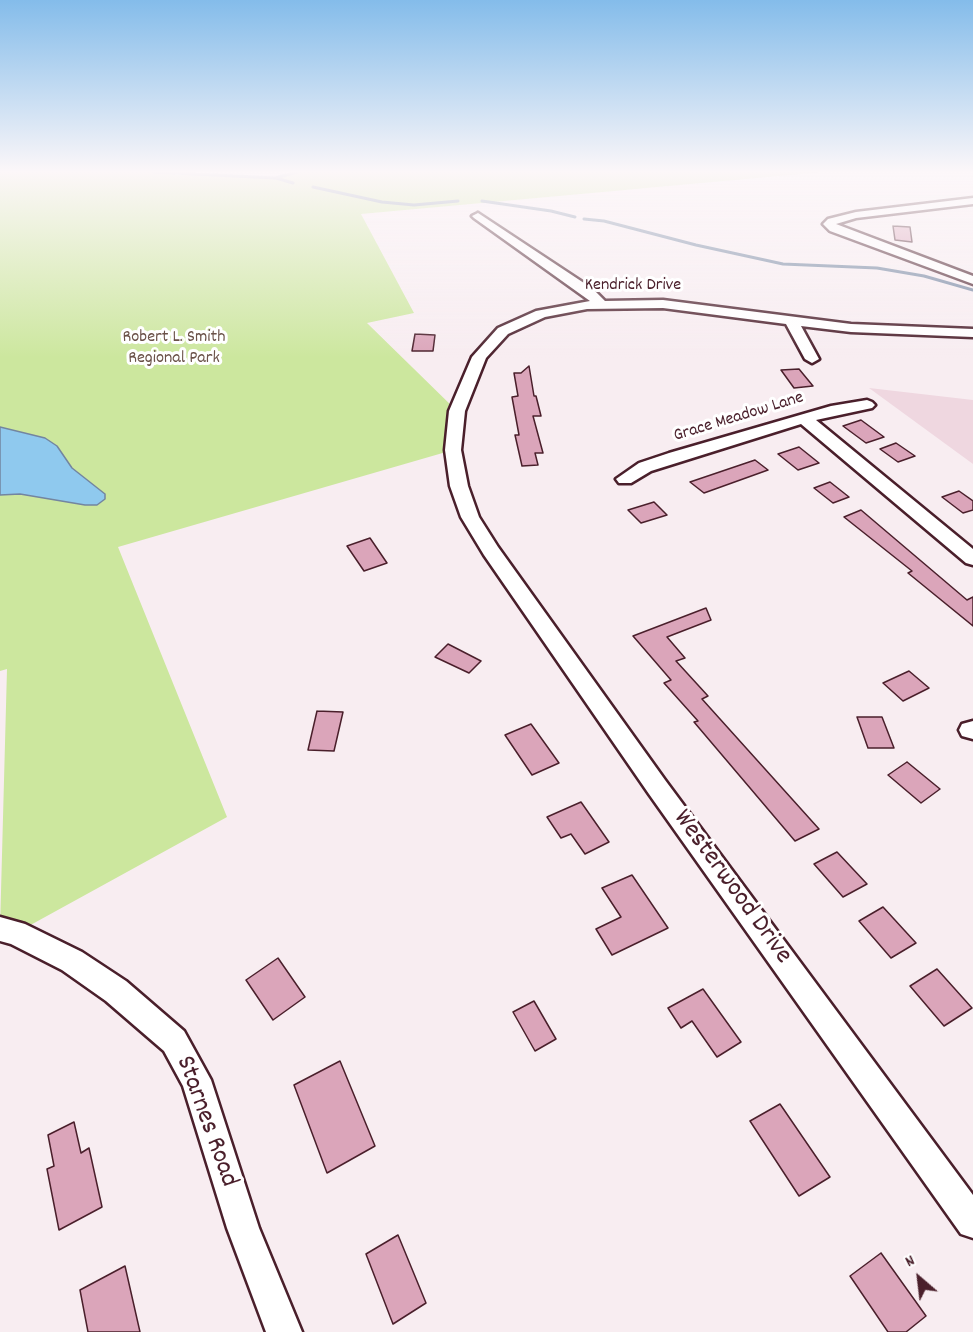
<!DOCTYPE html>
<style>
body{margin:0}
#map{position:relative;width:973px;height:1332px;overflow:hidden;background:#f8edf1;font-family:Dekko,sans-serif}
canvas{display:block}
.north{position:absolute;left:889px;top:1248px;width:60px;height:60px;-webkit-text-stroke:4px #fff;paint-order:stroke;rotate:332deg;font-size:16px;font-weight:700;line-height:24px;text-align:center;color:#4a1f2b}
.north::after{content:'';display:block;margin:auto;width:21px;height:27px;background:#4a1f2b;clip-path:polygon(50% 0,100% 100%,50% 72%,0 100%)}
</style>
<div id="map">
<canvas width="973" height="1332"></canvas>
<div class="north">N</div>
</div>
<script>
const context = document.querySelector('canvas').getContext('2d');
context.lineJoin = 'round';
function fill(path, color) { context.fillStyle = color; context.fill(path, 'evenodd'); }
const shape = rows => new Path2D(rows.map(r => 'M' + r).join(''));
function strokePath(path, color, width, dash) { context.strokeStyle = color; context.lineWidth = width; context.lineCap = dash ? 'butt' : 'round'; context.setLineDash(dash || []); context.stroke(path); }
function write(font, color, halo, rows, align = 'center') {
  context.font = font + ' Dekko,sans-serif'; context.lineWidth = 6; context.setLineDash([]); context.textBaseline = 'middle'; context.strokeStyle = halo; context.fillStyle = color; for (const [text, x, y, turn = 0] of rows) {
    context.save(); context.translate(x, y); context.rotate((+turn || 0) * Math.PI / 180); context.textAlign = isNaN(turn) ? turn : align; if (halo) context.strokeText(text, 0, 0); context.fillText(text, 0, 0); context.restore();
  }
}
fill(shape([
 [869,388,973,400,973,464]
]), '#efd7e0');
fill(shape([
 [0,172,154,172,181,175,240,175,275,178,297,172,823,172,361,214,414,313,367,323,457,411,453,450,118,547,227,817,16,933,0,929,7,669,0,671]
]), '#cce79e');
const water = shape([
 [0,427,45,438,57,446,72,468,105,494,105,499,97,505,85,505,20,494,0,495,0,427]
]);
fill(water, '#8fc9ee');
strokePath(water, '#7385a0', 1.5);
strokePath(shape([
 [154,172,275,178,297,172],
 [276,178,293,183],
 [313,187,382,202,414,205,458,201],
 [482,201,551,211,575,217],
 [584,219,604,221,696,245,783,264,877,268,924,276,973,290]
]), '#7385a0', 3);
const building = shape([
 [893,226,910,227,912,242,895,240,893,226],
 [415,334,435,335,433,351,412,351,415,334],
 [529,366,534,396,536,396,541,416,533,416,543,453,535,453,538,465,522,466,515,435,519,435,512,397,518,396,514,373,521,373,529,366],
 [799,369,813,386,794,388,781,370,799,369],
 [861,420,884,437,866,443,843,426,861,420],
 [896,443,915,456,898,462,880,449,896,443],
 [799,447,819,463,798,470,778,454,799,447],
 [755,460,768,470,704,493,690,482,755,460],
 [830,482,849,497,833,503,814,488,830,482],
 [959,491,973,501,973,510,963,513,942,497,959,491],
 [654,502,667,515,641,523,628,510,654,502],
 [861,510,967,600,973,597,973,626,908,573,912,571,844,517,861,510],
 [370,538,387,563,364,571,347,546,370,538],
 [706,608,711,620,667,637,685,658,676,661,708,696,702,699,819,829,795,841,694,722,698,721,664,683,671,680,633,636,706,608],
 [448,644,481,661,469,673,435,657,448,644],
 [909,671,929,688,903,701,883,683,909,671],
 [317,711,343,712,334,751,308,750,317,711],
 [857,717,882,717,894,748,868,748,857,717],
 [531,724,559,763,532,775,505,735,531,724],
 [907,762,940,789,921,803,888,775,907,762],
 [581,802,609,842,585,854,571,834,561,838,547,817,581,802],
 [837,852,867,884,843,897,814,864,837,852],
 [632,875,668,928,612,955,596,929,621,917,602,888,632,875],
 [883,907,916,943,891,958,859,921,883,907],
 [278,958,305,997,273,1020,246,980,278,958],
 [937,969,972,1008,944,1026,910,986,937,969],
 [703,989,741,1042,717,1057,692,1021,681,1028,668,1008,703,989],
 [534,1001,556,1039,535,1051,513,1012,534,1001],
 [340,1061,375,1146,327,1173,294,1085,340,1061],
 [780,1104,830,1177,799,1196,750,1121,780,1104],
 [74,1122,81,1153,89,1148,102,1207,59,1230,47,1169,54,1166,48,1135,74,1122],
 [398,1235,426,1303,393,1324,366,1254,398,1235],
 [881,1253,926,1316,906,1332,888,1332,850,1276,881,1253],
 [125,1266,140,1332,88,1332,80,1290,125,1266]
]);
fill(building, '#dba5ba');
strokePath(building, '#4a1f2b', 1.5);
const street = shape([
 [973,198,973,204,856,218,836,224,973,276,973,284,830,231,823,224,828,219,856,212,973,198],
 [478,213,593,289,605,301,663,300,851,324,973,329,973,337,851,332,801,326,819,359,812,363,805,359,786,324,663,308,587,309,545,317,508,334,486,358,465,411,461,450,468,486,479,517,498,547,665,780,973,1195,973,1238,961,1234,649,794,484,555,461,517,450,486,445,450,449,411,472,357,498,328,536,311,590,301,474,218,472,216,478,213],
 [867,400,872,402,875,405,872,408,816,420,973,549,973,565,966,563,801,424,651,471,631,483,619,483,616,479,639,463,669,453,831,406,867,400],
 [973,721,973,739,962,736,959,730,962,724,973,721],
 [0,917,25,924,82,952,126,981,184,1031,211,1080,259,1228,302,1332,266,1332,227,1228,183,1086,164,1051,106,1001,62,970,11,944,0,941,0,917]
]);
strokePath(street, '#4a1f2b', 5);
fill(street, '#fff');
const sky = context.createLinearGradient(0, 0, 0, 358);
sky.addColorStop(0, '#84bcea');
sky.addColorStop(0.48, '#fcf7f9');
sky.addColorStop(1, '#fcf7f900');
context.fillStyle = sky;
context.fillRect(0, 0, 973, 358);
write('18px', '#4a1f2b', '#fff', [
 ["Kendrick Drive",633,287],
 ["Grace Meadow Lane",739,418,-17]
]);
write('18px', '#6a5148', '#fff', [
 ["Robert L. Smith",174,339],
 ["Regional Park",174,360]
]);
write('27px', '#4a1f2b', '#fff', [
 ["Westerwood Drive",731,888,54],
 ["Starnes Road",205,1122,70]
]);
</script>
